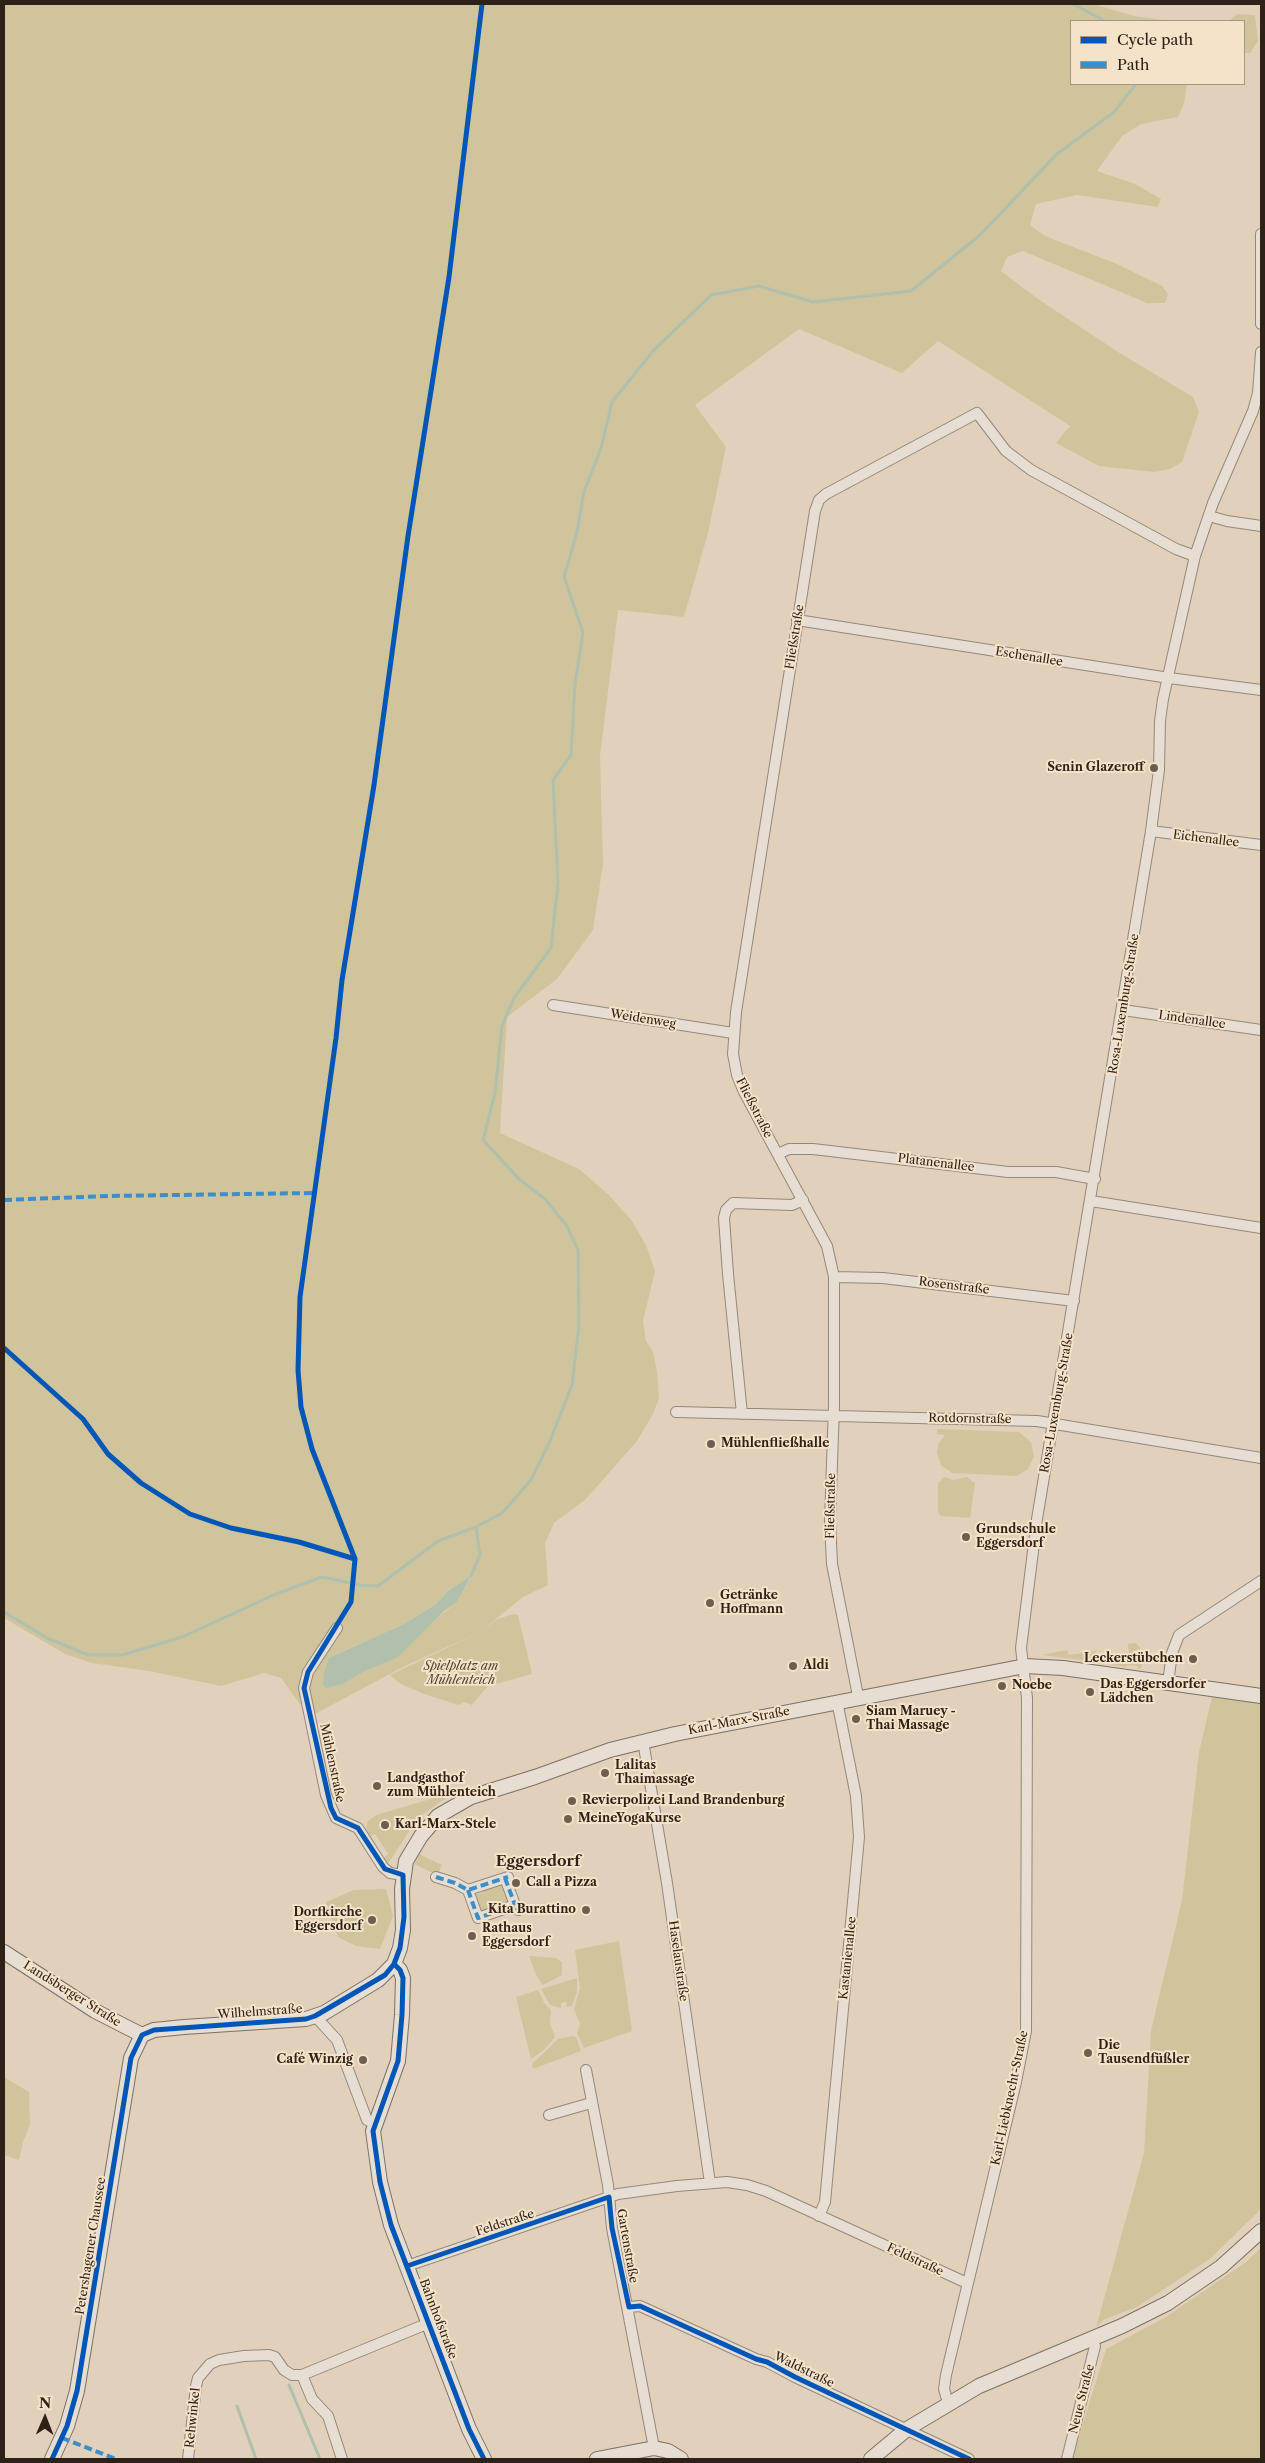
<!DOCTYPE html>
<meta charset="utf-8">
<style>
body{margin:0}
#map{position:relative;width:1265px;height:2463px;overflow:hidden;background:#e1d1bb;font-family:"Libre Caslon Text",serif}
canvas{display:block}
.frame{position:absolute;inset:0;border:5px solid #2e2117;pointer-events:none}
.legend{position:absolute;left:1070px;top:20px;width:175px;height:65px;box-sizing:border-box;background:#f5e3c9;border:1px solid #a59582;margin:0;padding:6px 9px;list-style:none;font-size:15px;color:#2e2117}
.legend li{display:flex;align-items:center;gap:10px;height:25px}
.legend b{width:25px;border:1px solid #a59582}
.north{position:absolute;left:20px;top:2393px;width:50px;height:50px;-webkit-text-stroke:4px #f5e3c9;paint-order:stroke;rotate:1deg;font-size:14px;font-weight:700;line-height:20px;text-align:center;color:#2e2117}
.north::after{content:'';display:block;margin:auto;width:18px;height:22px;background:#2e2117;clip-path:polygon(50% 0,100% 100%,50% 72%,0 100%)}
</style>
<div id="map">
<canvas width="1265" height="2463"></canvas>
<div class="frame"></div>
<ul class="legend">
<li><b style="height:6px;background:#0057b8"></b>Cycle path</li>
<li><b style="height:6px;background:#3c8ec9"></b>Path</li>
</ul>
<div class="north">N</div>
</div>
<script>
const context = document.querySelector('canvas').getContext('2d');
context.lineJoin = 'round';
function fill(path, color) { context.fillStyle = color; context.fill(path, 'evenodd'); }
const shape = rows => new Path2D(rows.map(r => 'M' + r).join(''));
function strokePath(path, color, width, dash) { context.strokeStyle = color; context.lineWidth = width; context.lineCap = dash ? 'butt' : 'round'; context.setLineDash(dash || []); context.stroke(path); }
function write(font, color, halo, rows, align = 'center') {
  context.font = font + ' "Libre Caslon Text",serif'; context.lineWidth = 4; context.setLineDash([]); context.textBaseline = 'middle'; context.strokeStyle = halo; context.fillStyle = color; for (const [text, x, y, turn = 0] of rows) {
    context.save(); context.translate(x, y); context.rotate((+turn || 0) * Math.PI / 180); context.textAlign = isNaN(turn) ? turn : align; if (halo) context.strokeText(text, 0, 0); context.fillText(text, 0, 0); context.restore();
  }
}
fill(shape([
 [4,4,1093,4,1134,16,1170,21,1071,21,1071,84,1187,84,1184,103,1178,117,1141,124,1122,136,1097,171,1135,184,1161,199,1158,207,1077,195,1036,204,1030,225,1045,236,1117,264,1162,286,1168,294,1165,303,1147,303,1023,251,1007,257,1001,271,1038,299,1118,352,1193,397,1199,412,1182,462,1170,469,1154,472,1099,466,1056,443,1070,426,938,341,902,373,799,329,695,405,726,447,708,533,684,617,618,610,600,756,603,864,593,930,557,979,507,1017,500,1133,579,1169,609,1195,632,1221,646,1245,655,1271,643,1321,646,1341,653,1352,657,1371,659,1398,653,1414,637,1441,585,1500,554,1523,545,1543,548,1585,523,1597,480,1632,403,1667,315,1714,300,1704,281,1678,264,1673,221,1686,149,1671,92,1663,65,1654,4,1618],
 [471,1577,457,1602,430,1624,367,1670,343,1684,329,1658,404,1624,436,1604,448,1591],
 [1237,14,1255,15,1258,41,1250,53,1244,53,1244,21,1229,21],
 [937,1429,1019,1432,1031,1442,1034,1456,1028,1469,1017,1476,952,1473,941,1465,939,1459,937,1452,939,1443,945,1435,937,1434],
 [944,1477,954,1480,967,1477,975,1483,970,1518,941,1516,938,1512,938,1483],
 [512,1614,518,1615,532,1674,488,1686,472,1705,464,1702,459,1705,424,1694,401,1684,390,1675,480,1632,496,1620],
 [1136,1643,1141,1649,1133,1651,1135,1660,1143,1660,1141,1669,1138,1669,1137,1666,1127,1665,1126,1667,1103,1663,1102,1659,1129,1653,1128,1644],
 [1067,1650,1069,1655,1096,1651,1098,1662,1042,1655],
 [1212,1697,1261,1701,1261,2209,1211,2258,1137,2307,1103,2320,1096,2328,1144,2153,1151,2031,1182,1900,1199,1752],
 [444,1795,450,1795,418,1818,387,1865,382,1859,388,1854,375,1834,369,1837,366,1832,367,1822,376,1815],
 [419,1854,442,1865,437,1875,414,1864],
 [502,1880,509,1902,478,1913,472,1896,484,1892,483,1887],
 [386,1889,393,1916,380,1949,356,1946,338,1937,326,1902,354,1890],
 [619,1941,632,2031,584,2048,577,2033,580,2024,574,2010,580,1988,575,1950],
 [529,1956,556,1958,562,1962,562,1975,543,1985,536,1975],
 [577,1978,577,1992,572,2006,567,2007,566,2002,561,2003,561,2008,550,2005,541,1989],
 [538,1990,545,2004,551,2010,550,2023,555,2037,544,2050,531,2059,516,1997],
 [572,2036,576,2037,581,2051,533,2069,532,2064,558,2039],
 [4,2077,29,2092,30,2125,23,2142,19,2160,4,2155],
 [1261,2248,1261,2459,1072,2459,1106,2349,1166,2317,1246,2262]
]), '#d0c49d');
fill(shape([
 [471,1576,457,1602,444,1611,398,1657,367,1670,343,1684,326,1688,323,1684,324,1673,329,1658,404,1624,436,1604,448,1591]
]), '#b0c0ac');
strokePath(shape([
 [1073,4,1105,21],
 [471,1576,480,1555,476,1527],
 [4,1612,47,1638,88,1655,122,1655,182,1637,276,1594,322,1577,360,1585,378,1586,438,1541,476,1527,502,1513,531,1480,550,1441,572,1385,579,1325,578,1250,567,1226,545,1199,519,1179,483,1140,495,1093,502,1026,514,998,551,948,558,883,553,780,571,755,575,684,583,632,564,577,577,532,584,492,601,448,612,402,654,350,711,295,759,286,813,302,911,291,980,235,1057,154,1114,112,1136,84],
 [289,2385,320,2459],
 [237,2406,256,2459]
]), '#b0c0ac', 3);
const street = shape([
 [1261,234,1261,324],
 [1209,516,1227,521,1261,526],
 [797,620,1169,678,1261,690],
 [1151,831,1261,845],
 [553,1005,733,1033],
 [1123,1010,1261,1030],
 [778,1154,789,1149,813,1149,1008,1172,1056,1172,1095,1179],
 [1091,1201,1261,1228],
 [834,1277,883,1278,1074,1301],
 [676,1412,1037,1421,1261,1458],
 [742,1414,728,1274,724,1218,726,1210,733,1203,792,1205,803,1200],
 [337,1628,308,1672,304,1688,326,1795,336,1818,358,1828,383,1867,390,1873,403,1875],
 [1168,1683,1172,1653,1179,1635,1261,1581],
 [858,1696,832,1564,830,1522,834,1405,834,1277,827,1246,744,1092,737,1075,733,1054,736,1012,815,511,819,500,826,494,977,413,1006,451,1031,470,1176,549,1195,556],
 [643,1741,667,1883,710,2183],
 [436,1877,455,1883,468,1890,508,1877],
 [505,1878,515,1905],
 [468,1890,478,1918,515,1905,518,1910],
 [315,2016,337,2040,367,2120,375,2124],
 [586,2070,608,2185,612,2228,654,2448],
 [549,2115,591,2103],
 [819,2216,825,2202,859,1837,856,1796,837,1701],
 [407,2266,618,2194,677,2186,727,2182,747,2185,766,2191,967,2283],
 [629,2307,640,2306,756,2359,767,2362,795,2377,969,2459],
 [302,2375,312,2399,328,2416,342,2459],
 [948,2403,944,2389,946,2375,1016,2082,1026,2031,1027,1698,1021,1648,1037,1519,1151,831,1159,770,1160,721,1163,699,1195,556,1213,503,1253,411,1258,393,1261,352],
 [188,2459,196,2386,198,2378,210,2364,219,2360,244,2356,269,2355,275,2357,284,2370,292,2375,302,2375,429,2323],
 [1067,2459,1095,2346,1092,2338]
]);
const secondary = shape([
 [4,1952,95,2011,142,2035],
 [394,1964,400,1970,403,1978,402,2015,398,2061,373,2131,380,2182,391,2225,469,2429,484,2459],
 [142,2035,154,2030,184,2027,306,2019,324,2013,378,1980,394,1964,400,1948,403,1930,402,1889,406,1861,421,1836,438,1816,471,1797,535,1777,610,1750,675,1734,1025,1666,1063,1668,1261,1696],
 [52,2459,67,2426,77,2391,131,2058,142,2035],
 [597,2459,654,2448,668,2451,681,2459],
 [871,2459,907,2429,979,2386,1122,2326,1168,2303,1221,2267,1261,2231]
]);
strokePath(street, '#93887b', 12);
strokePath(secondary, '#7b7165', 16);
strokePath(street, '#e6ded3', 10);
strokePath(secondary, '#e6ded3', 14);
strokePath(shape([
 [4,1200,108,1196,313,1193],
 [436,1877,455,1883,468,1890,508,1877],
 [505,1878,515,1905],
 [468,1890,478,1918,515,1905,518,1910],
 [62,2438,116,2459]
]), '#3c8ec9', 4, [8, 4]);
strokePath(shape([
 [4,1348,83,1419,108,1454,141,1483,190,1514,231,1528,299,1542,355,1559],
 [394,1964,400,1970,403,1978,402,2015,398,2061,373,2131,380,2182,391,2225,469,2429,484,2459],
 [407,2266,609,2197,612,2228,629,2307,640,2306,756,2359,767,2362,795,2377,969,2459],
 [52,2459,67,2426,77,2391,131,2058,142,2035,154,2030,306,2019,315,2016,385,1975,394,1964,400,1948,404,1917,403,1875,385,1869,358,1828,336,1818,331,1808,304,1688,308,1672,351,1602,355,1559,312,1449,301,1407,298,1370,300,1297,336,1038,342,980,374,785,408,536,449,277,482,4]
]), '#0057b8', 5);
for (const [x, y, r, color] of [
 [1154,768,5,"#6d5f50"],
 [711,1444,5,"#6d5f50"],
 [966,1537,5,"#6d5f50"],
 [710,1603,5,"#6d5f50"],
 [1193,1659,5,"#6d5f50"],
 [793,1666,5,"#6d5f50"],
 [1002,1686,5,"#6d5f50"],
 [1090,1692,5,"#6d5f50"],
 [856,1719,5,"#6d5f50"],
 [605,1773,5,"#6d5f50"],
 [377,1786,5,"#6d5f50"],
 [572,1801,5,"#6d5f50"],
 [568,1819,5,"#6d5f50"],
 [385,1825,5,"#6d5f50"],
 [516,1883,5,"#6d5f50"],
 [586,1910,5,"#6d5f50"],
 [372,1920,5,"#6d5f50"],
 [472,1936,5,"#6d5f50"],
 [1088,2053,5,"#6d5f50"],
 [363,2060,5,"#6d5f50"]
]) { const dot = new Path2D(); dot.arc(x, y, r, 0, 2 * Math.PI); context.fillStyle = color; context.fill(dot); strokePath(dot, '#f5e3c9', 2); }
write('12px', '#2e2117', '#f5e3c9', [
 ["Fließstraße",795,637,-81],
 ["Eschenallee",1029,657,9],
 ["Eichenallee",1206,839,7],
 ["Rosa-Luxemburg-Straße",1124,1004,-81],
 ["Weidenweg",643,1019,9],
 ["Lindenallee",1192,1020,8],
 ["Fließstraße",754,1108,63],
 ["Platanenallee",936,1163,7],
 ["Rosenstraße",954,1286,7],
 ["Rosa-Luxemburg-Straße",1057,1403,-80],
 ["Rotdornstraße",970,1419,1],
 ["Fließstraße",831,1506,-89],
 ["Karl-Marx-Straße",739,1721,-11],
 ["Mühlenstraße",332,1763,78],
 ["Kastanienallee",848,1958,-84],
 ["Haselaustraße",678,1961,82],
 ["Landsberger Straße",72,1994,32],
 ["Wilhelmstraße",260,2012,-4],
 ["Karl-Liebknecht-Straße",1010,2098,-78],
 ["Feldstraße",505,2223,-18],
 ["Petershagener Chaussee",91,2246,-81],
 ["Gartenstraße",627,2246,80],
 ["Feldstraße",915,2260,25],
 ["Bahnhofstraße",438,2319,69],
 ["Waldstraße",804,2370,26],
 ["Neue Straße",1082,2399,-76],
 ["Rehwinkel",193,2418,-84]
]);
write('bold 12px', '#2e2117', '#f5e3c9', [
 ["Senin Glazeroff",1144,768,"right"],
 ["Mühlenfließhalle",721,1444],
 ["Grundschule",976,1530],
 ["Eggersdorf",976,1544],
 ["Getränke",720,1596],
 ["Hoffmann",720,1610],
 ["Leckerstübchen",1183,1659,"right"],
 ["Aldi",803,1666],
 ["Das Eggersdorfer",1100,1685],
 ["Lädchen",1100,1699],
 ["Noebe",1012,1686],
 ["Siam Maruey -",866,1712],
 ["Thai Massage",866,1726],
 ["Lalitas",615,1766],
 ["Thaimassage",615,1780],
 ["Landgasthof",387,1779],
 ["zum Mühlenteich",387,1793],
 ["Revierpolizei Land Brandenburg",582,1801],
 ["MeineYogaKurse",578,1819],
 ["Karl-Marx-Stele",395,1825],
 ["Call a Pizza",526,1883],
 ["Kita Burattino",576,1910,"right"],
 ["Dorfkirche",362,1913,"right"],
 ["Eggersdorf",362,1927,"right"],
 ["Rathaus",482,1929],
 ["Eggersdorf",482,1943],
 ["Die",1098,2046],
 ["Tausendfüßler",1098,2060],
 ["Café Winzig",353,2060,"right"]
], 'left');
write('italic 12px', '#534732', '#f5e3c9', [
 ["Spielplatz am",461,1667],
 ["Mühlenteich",461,1681]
]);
write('bold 15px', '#2e2117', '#f5e3c9', [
 ["Eggersdorf",538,1862]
]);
</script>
